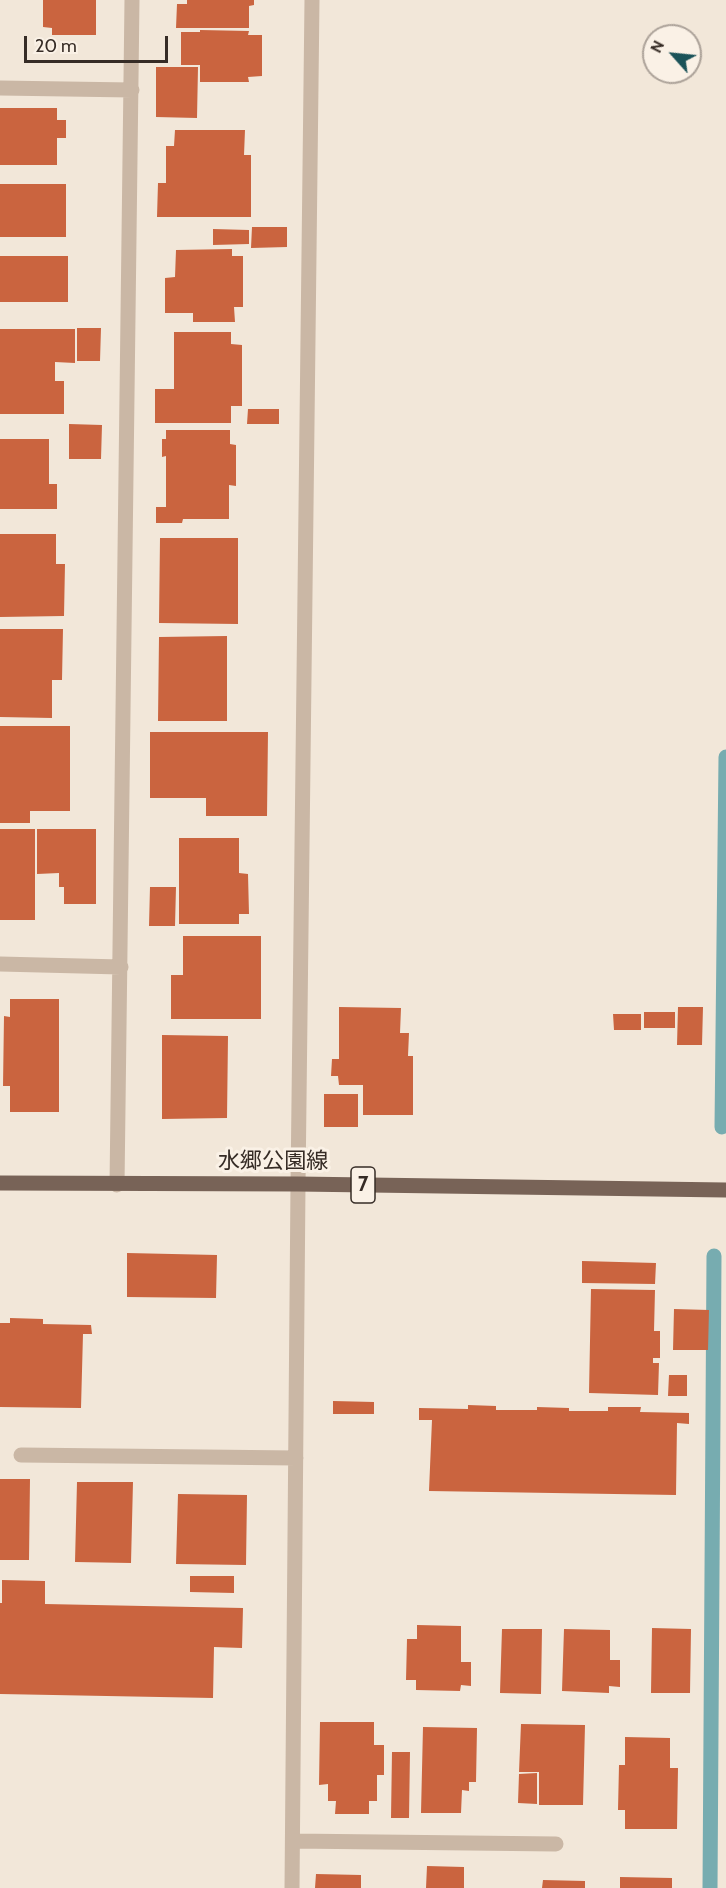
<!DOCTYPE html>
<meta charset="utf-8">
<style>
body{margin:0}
#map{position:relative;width:726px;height:1888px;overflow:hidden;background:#f2e7d9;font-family:Cabin,sans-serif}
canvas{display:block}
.north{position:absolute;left:642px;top:24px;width:60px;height:60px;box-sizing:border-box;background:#faf1e6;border:2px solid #aca299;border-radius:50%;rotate:297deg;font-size:16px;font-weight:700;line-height:24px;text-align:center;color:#362c26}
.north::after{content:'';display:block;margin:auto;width:21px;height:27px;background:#1b5359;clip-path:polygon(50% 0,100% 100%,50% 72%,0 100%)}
.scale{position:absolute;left:24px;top:36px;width:144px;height:27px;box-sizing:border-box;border:3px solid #362c26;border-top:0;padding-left:8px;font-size:18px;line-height:21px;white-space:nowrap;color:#362c26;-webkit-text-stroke:4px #faf1e6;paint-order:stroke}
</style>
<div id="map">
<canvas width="726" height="1888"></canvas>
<div class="north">N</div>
<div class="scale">20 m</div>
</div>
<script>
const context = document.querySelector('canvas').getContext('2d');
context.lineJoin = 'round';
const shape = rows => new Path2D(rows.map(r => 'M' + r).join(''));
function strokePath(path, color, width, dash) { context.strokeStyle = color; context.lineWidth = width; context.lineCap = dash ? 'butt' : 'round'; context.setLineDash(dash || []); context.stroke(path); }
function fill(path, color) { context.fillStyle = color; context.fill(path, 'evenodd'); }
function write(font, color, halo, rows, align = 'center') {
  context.font = font + ' Cabin,"Noto Sans JP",sans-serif'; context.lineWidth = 6; context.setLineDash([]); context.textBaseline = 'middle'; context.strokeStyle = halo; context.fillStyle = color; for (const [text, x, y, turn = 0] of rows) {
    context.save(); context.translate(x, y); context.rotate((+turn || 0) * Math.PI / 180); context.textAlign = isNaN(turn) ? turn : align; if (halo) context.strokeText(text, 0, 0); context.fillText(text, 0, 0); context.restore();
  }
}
strokePath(shape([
 [722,1127,726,757],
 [710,1888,714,1256]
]), '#77acb0', 15);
fill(shape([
 [43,0,96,0,96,35,52,35,52,28,43,27],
 [187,0,254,0,254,5,249,6,249,28,176,28,177,4,187,4],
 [200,30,249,31,248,35,262,35,262,76,248,77,249,82,200,82,200,65,181,65,181,32,200,32],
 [156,67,198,67,197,118,156,117],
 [0,108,57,108,57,120,66,120,66,138,57,138,57,165,0,165],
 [175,130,245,130,244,155,251,155,251,217,157,217,158,183,166,183,166,146,174,146],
 [0,184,66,184,66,237,0,237],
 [252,227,287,227,287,247,251,248],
 [213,229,249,230,249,244,213,245],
 [232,249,232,256,243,256,243,307,234,307,235,322,193,322,193,313,165,313,165,278,175,277,176,250],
 [0,256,68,256,68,302,0,302],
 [77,328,101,328,100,361,77,361],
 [0,329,75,329,75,363,55,362,55,381,64,381,64,414,0,414],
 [174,332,231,332,231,344,242,345,242,406,231,406,231,423,155,423,155,389,174,389],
 [248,409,279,409,279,424,247,424],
 [69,424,102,425,101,459,69,459],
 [166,430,230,430,230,444,236,445,236,486,229,485,229,519,183,519,182,523,156,523,156,507,166,507,166,456,162,457,162,439,166,439],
 [0,439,49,439,49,484,57,484,57,509,0,509],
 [0,534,56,534,56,564,65,564,64,616,0,617],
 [160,538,238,538,238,624,159,623],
 [0,629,63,629,62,680,52,680,52,718,0,717],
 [227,636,227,721,158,721,159,637],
 [0,726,70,726,70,811,30,811,30,823,0,823],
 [150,732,268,732,267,816,206,816,206,798,150,798],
 [0,829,35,829,35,920,0,920],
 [37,829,96,829,96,904,64,904,64,887,59,887,59,873,37,874],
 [179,838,239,838,239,873,248,874,249,914,239,914,239,924,179,924],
 [150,887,176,887,175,926,149,926],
 [183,936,261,936,261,1019,171,1019,171,975,183,975],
 [10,999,59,999,59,1112,10,1112,10,1086,3,1086,4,1016,10,1017],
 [339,1007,401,1008,400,1033,409,1033,408,1056,413,1056,413,1115,363,1115,363,1085,339,1085,338,1076,331,1076,332,1059,339,1059],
 [678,1007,703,1007,702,1045,677,1045],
 [644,1012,675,1012,675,1028,644,1028],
 [613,1014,641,1014,641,1030,614,1030],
 [162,1035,228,1036,227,1118,162,1119],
 [324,1094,358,1094,358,1127,324,1127],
 [127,1253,217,1255,216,1298,127,1297],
 [582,1261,656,1263,655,1284,582,1283],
 [591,1289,655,1290,654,1331,660,1331,660,1358,653,1358,653,1363,659,1363,658,1395,589,1393],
 [674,1309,709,1310,708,1350,673,1350],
 [10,1318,43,1319,43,1324,91,1325,92,1334,83,1334,81,1408,0,1407,0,1323,10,1323],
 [669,1375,687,1375,687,1396,668,1396],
 [333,1401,374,1402,374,1414,333,1414],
 [468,1405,496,1406,496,1410,537,1410,537,1407,569,1408,569,1411,608,1411,608,1407,641,1407,640,1412,689,1413,689,1424,677,1423,676,1495,429,1491,432,1420,419,1420,419,1408,468,1409],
 [0,1479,30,1479,29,1560,0,1560],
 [77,1482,133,1482,131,1563,75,1562],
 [178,1494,247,1495,246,1565,176,1564],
 [190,1576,234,1576,234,1593,190,1592],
 [2,1580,45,1581,45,1604,243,1608,242,1648,214,1647,213,1698,0,1694,0,1603,2,1603],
 [417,1625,461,1626,461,1662,471,1662,471,1686,461,1685,460,1691,416,1690,416,1680,406,1680,407,1639,417,1639],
 [652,1628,691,1629,690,1693,651,1693],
 [502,1629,542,1629,541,1694,500,1693],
 [564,1629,610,1630,610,1660,620,1660,620,1687,609,1686,609,1693,562,1691],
 [320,1722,374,1722,374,1745,384,1745,384,1775,377,1775,377,1801,369,1801,369,1814,335,1814,336,1801,328,1801,328,1784,319,1785],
 [521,1724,585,1725,583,1805,539,1805,539,1772,519,1772],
 [423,1727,477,1728,476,1782,469,1782,469,1791,462,1790,461,1813,421,1813],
 [625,1737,670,1738,670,1768,678,1768,677,1829,625,1829,625,1810,618,1810,619,1765,625,1765],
 [392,1752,410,1752,409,1818,391,1818],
 [537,1773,537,1804,518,1803,519,1774],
 [427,1866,464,1867,464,1888,426,1888],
 [316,1874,361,1875,361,1888,315,1888],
 [620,1877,672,1878,672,1888,620,1888],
 [543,1880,585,1881,585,1888,542,1888]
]), '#ca643f');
strokePath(shape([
 [0,88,132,90],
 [0,964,121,967],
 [117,1185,132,0],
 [21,1455,296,1458],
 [293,1841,556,1844],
 [292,1888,298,1184,312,0]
]), '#cab7a5', 15);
strokePath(shape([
 [0,1183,298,1184,726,1190]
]), '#786357', 15);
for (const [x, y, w] of [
 [363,1185,24]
]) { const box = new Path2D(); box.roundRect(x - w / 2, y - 18, w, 36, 4.5); context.fillStyle = '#faf1e6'; context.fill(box); strokePath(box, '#362c26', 1.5); }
write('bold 21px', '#362c26', null, [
 ["7",363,1185]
]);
write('22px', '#362c26', '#faf1e6', [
 ["水郷公園線",273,1162]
]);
</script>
